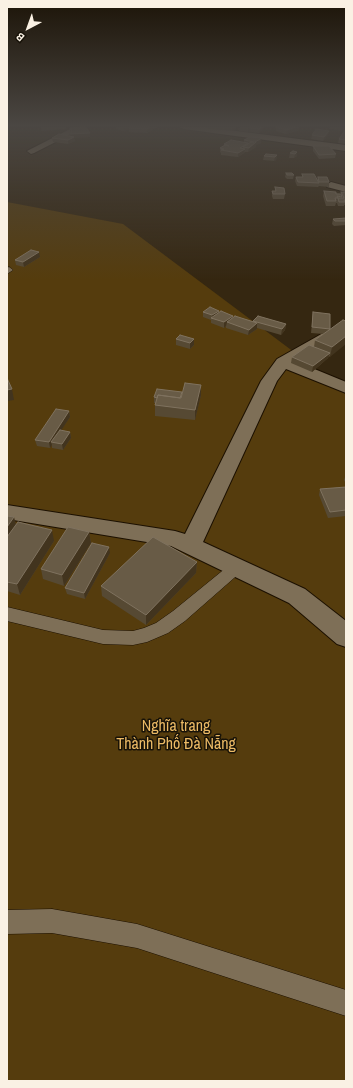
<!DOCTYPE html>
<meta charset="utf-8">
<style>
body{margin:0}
#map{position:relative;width:353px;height:1088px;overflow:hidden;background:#352711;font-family:"Archivo Narrow",sans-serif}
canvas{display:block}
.frame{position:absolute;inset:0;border:8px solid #faf1e4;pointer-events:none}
.north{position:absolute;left:8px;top:8px;width:40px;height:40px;-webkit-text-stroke:3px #171208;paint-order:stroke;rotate:221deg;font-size:11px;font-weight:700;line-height:16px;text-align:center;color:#faf1e4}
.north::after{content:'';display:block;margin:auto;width:14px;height:18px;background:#faf1e4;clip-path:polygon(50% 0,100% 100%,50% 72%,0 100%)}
</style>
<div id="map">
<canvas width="353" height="1088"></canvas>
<div class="frame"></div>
<div class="north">B</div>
</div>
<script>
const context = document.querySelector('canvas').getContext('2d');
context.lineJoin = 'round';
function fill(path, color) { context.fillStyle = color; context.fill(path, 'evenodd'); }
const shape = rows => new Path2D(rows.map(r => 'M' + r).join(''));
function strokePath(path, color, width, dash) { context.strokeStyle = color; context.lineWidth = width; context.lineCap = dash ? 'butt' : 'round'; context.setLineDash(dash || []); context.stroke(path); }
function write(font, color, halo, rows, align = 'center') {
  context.font = font + ' "Archivo Narrow",sans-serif'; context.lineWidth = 3; context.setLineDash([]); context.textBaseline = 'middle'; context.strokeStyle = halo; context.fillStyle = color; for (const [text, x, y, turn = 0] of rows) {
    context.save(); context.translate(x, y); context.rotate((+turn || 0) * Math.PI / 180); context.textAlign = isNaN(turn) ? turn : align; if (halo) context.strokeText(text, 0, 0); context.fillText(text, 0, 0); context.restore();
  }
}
fill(shape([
 [7,202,123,224,346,391,346,1081,7,1081]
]), '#553c0d');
const service = shape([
 [9,267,13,270,7,274,7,268,9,267],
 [237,561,242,563,245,567,242,571,185,621,168,633,147,642,133,645,103,644,7,621,7,607,103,630,133,631,144,628,156,623,173,611,232,563,237,561],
 [52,909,137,924,346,990,346,1016,137,948,52,933,7,934,7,910,52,909]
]);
const minor = shape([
 [74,127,85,127,34,153,31,154,27,151,74,127],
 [180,127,205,127,346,145,346,151,184,129,180,127],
 [331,182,346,186,346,192,327,187,326,185,331,182],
 [346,322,346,332,295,361,346,382,346,393,286,369,277,381,203,542,305,589,346,621,346,647,337,644,289,603,171,546,7,519,7,505,175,531,185,534,261,381,277,359,341,323,346,322]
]);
strokePath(service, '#1c1000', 1);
strokePath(minor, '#1c1000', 2);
fill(service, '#7e6f57');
fill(minor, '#7e6f57');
fill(shape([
 [41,127,66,127,66,129,42,131],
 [116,127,157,127,147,133,129,132,129,129,123,131,116,129],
 [207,127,236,127,236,129,232,131,223,130,223,129,222,130,207,129],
 [240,127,264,127,259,133,249,132,250,130,248,132,239,131],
 [276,127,299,130,286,134,276,131],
 [330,127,346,127,346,144,338,143,339,139,344,131,338,130,338,128,337,130,329,129],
 [70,128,90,137,74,138,75,141,68,144,53,142,52,138,69,136,69,132,70,132],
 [312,135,328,135,323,141,311,139],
 [244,140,261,143,256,145,256,147,248,152,245,152,244,153,238,157,221,155,221,153,220,152,220,148,224,146,224,144,244,142],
 [313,146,336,154,335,158,319,159,313,151],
 [297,152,297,156,294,158,289,158,290,153],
 [277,155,276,160,274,161,263,160,264,156],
 [286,173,294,175,293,179,287,179,285,177],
 [302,174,317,180,318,177,329,182,329,187,319,186,318,187,297,186,295,181,296,177,302,177],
 [275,187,285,194,284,199,273,199,272,196,272,191,275,191],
 [324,191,341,194,341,192,346,192,346,205,344,205,344,206,338,206,337,203,336,203,335,206,326,206,323,196],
 [346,218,346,225,334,226,332,224,333,219],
 [40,257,24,267,16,265,15,260],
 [203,312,219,312,233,317,253,322,253,321,286,324,285,330,281,335,257,328,257,329,248,335,226,328,226,326,224,328,211,323,211,320,203,317],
 [313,312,330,329,329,330,343,320,330,357,329,356,328,358,312,372,291,363,292,357,314,347,315,340,324,334,311,333],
 [180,335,194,345,190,349,176,345,176,339],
 [201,395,195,420,155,416,155,405,156,403,154,403,154,397],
 [69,411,70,417,61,430,70,432,71,438,63,450,52,448,52,445,50,448,37,446,35,440],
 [346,474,346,484,344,480],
 [346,487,346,516,328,518,319,495,320,489],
 [7,516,16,524,54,541,20,595,7,591],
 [89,532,91,543,64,586,43,579,41,569],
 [110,553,85,599,67,594,65,588],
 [197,562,196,573,146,625,102,596,101,586]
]), '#564933');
fill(shape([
 [123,127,135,127,129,128,129,129,123,131],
 [150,127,157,127,147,133,147,129],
 [233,127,236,127,236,129,232,131],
 [249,127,251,127,250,128,250,130,248,132,248,128],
 [261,127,264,127,259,133,260,129],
 [296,127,299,127,299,130,286,134,287,130],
 [329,131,328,135,323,141,324,137],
 [90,133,90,137,74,138,75,141,68,144,68,140,70,138,70,134],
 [262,138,261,143,256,145,256,147,248,152,249,148,255,142],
 [245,149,244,153,238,157,238,153],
 [297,152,297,156,294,158,295,154],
 [277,155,276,160,274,161,275,157],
 [39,252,40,257,24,267,23,262],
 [219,311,219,316,212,318,212,315],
 [233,316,233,321,227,322,226,326,224,328,224,322],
 [257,323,257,329,248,335,249,330],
 [286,324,285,330,281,335,282,329],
 [346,336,346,344,330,357,332,347],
 [194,339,194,345,190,349,190,343],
 [330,353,328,358,312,372,313,366],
 [201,385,201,395,195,420,195,410],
 [12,389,14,400,7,401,7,390],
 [69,411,70,417,53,443,51,442,52,445,50,448,49,442],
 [70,432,71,438,63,450,62,444],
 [14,517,17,528,7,542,7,527],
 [52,530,54,541,20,595,17,584],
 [89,532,91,543,64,586,62,575],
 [109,547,110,553,85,599,84,593],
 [197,562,196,573,146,625,146,615]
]), '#42341e');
const building = shape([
 [86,127,90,133,70,134,69,132,72,132,70,128,86,127],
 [131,127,150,127,147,129,129,128,131,127],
 [250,127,261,127,260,129,250,128,250,127],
 [276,127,296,127,287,130,276,127],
 [316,129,329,131,324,137,312,135,316,129],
 [345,130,346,131,346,140,339,139,345,130],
 [59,134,74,137,68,140,52,138,59,134],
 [250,137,262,138,255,142,256,142,249,148,243,147,251,142,254,142,244,140,250,137],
 [231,140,248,143,240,148,245,149,238,153,221,150,224,149,220,148,225,145,229,146,224,144,231,140],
 [313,146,329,146,336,154,319,155,313,146],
 [293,151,297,152,295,154,290,153,293,151],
 [266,154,277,155,275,157,264,156,266,154],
 [286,173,292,173,294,175,287,175,286,173],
 [302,174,314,174,319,183,298,182,296,177,303,177,302,174],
 [318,177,327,177,329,182,319,182,318,177],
 [275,187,284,188,285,194,273,194,272,191,276,191,275,187],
 [324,191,336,192,336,194,341,194,342,197,337,196,338,198,335,198,336,201,327,201,324,191],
 [341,192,346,192,346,200,344,200,345,202,339,202,338,198,344,198,341,192],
 [346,218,346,221,335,221,333,219,346,218],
 [31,250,39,252,23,262,15,260,31,250],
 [210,307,219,311,212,315,203,312,210,307],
 [221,311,233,316,224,322,211,318,221,311],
 [313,312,330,314,330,329,312,327,313,312],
 [235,316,257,323,249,330,227,322,235,316],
 [258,316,286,324,282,329,253,321,258,316],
 [343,320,346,321,346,336,332,347,315,340,343,320],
 [180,335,194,339,190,343,176,339,180,335],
 [309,345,330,353,313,366,292,357,309,345],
 [7,378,12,389,7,390,7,378],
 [185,383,201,385,195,410,155,405,158,395,181,398,185,383],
 [157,389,182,392,180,398,158,395,157,398,154,397,157,389],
 [56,409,69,411,49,442,35,440,56,409],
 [60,430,70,432,62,444,51,442,60,430],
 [346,487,346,510,330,512,320,489,346,487],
 [7,516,14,517,7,527,7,516],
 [18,522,52,530,17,584,7,582,7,537,18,522],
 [68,527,89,532,62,575,41,569,68,527],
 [153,537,197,562,146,615,101,586,153,537],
 [92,543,109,547,84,593,65,588,92,543]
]);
fill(building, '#685b46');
strokePath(building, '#7f725f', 1);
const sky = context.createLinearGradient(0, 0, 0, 280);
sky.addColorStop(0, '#1d1509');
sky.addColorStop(0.45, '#4b4743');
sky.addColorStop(1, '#4b474300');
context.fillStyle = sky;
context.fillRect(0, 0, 353, 280);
write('16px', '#ecba65', '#171208', [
 ["Nghĩa trang",176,727],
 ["Thành Phố Đà Nẵng",176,745]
]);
</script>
